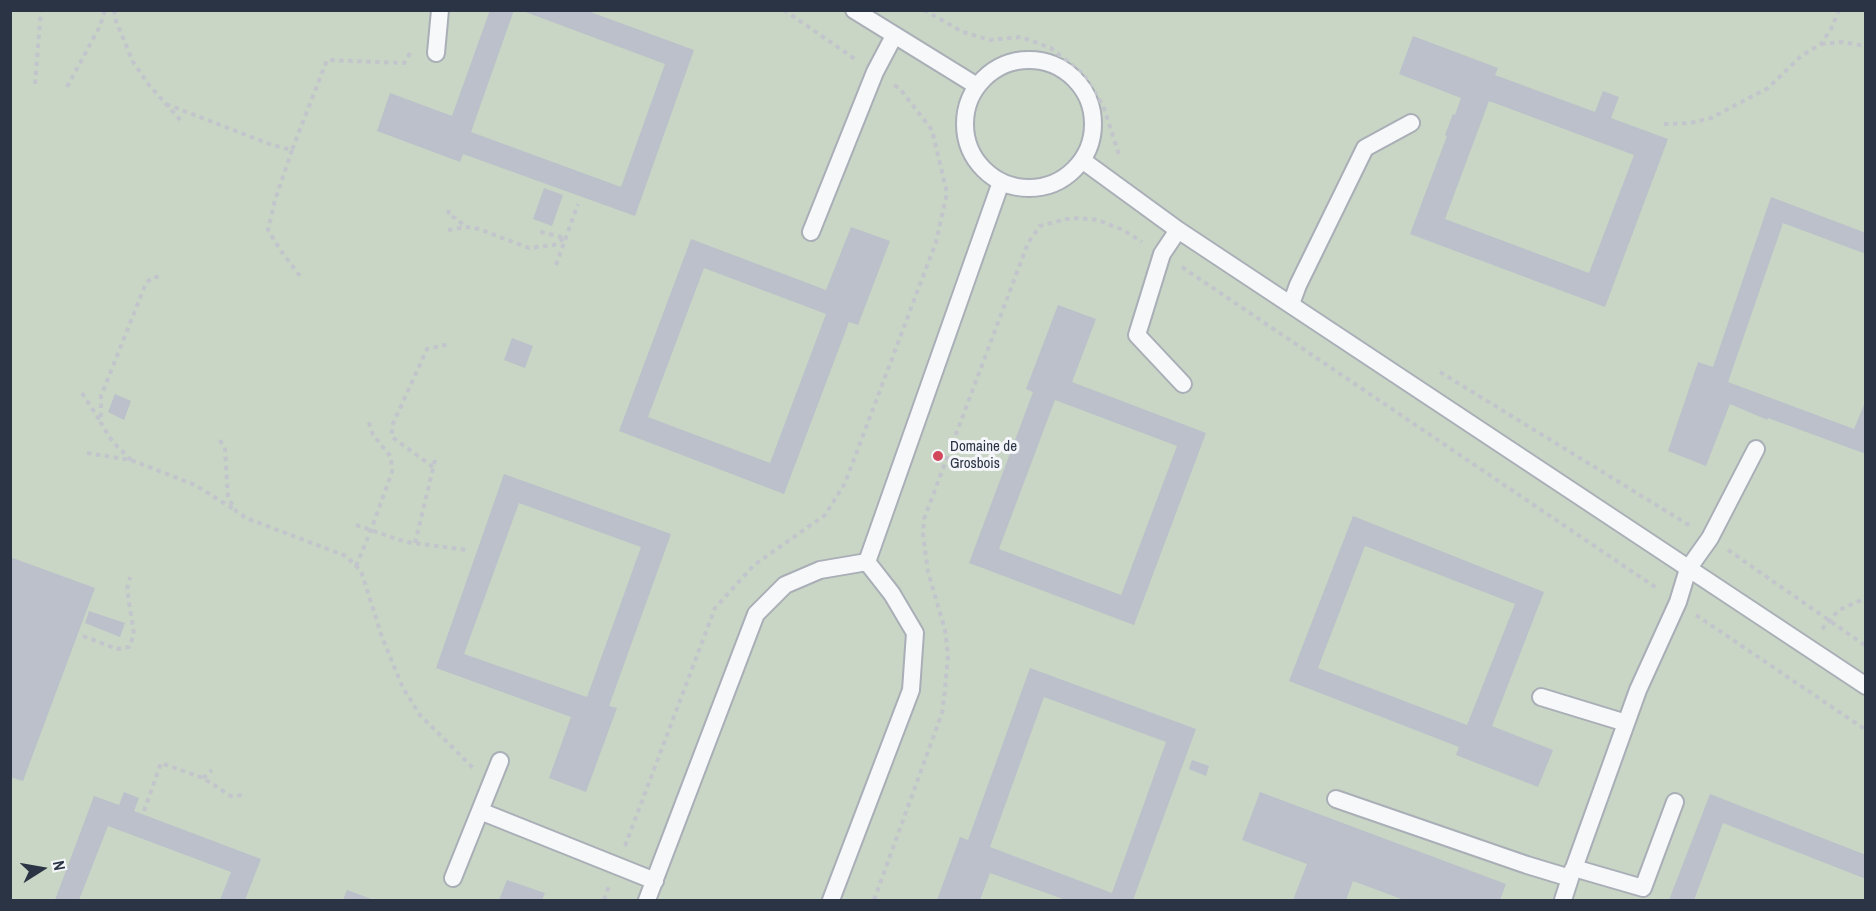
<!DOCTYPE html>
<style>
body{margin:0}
#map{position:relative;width:1876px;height:911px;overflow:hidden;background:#e4e7ec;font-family:"Archivo Narrow",sans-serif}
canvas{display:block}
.frame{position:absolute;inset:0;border:12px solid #2b3445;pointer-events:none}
.north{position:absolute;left:12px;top:839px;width:60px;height:60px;-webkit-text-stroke:4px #f4f6f9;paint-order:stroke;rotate:79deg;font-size:16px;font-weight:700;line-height:24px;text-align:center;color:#2b3445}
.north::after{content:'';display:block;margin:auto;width:21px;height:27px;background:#2b3445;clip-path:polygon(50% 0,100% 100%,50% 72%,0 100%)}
</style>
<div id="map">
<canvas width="1876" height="911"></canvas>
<div class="frame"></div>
<div class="north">N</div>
</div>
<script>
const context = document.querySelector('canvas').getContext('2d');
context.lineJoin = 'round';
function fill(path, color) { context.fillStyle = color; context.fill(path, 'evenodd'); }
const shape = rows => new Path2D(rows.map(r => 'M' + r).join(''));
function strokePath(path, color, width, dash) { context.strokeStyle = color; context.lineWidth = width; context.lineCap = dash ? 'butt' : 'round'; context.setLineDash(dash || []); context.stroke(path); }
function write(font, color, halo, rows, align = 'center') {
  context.font = font + ' "Archivo Narrow",sans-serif'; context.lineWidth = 6; context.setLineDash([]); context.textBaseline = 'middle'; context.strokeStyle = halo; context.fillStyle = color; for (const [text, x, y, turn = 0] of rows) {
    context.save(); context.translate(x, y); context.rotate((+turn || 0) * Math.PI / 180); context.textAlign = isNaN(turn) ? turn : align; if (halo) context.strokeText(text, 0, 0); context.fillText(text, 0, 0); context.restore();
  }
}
fill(shape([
 [10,11,1865,11,1865,900,11,900]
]), '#c9d6c5');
fill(shape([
 [490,10,514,10,471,132,621,187,665,64,520,10,585,10,694,50,635,216,463,154,460,162,377,131,390,93,452,116],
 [1413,36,1498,68,1495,75,1595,112,1603,91,1619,97,1611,118,1668,139,1605,307,1410,234,1447,136,1445,135,1453,114,1455,115,1461,98,1399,74],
 [1489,101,1634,155,1589,273,1445,219],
 [544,188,563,195,552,226,533,219],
 [1771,197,1866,233,1866,254,1783,223,1728,382,1854,429,1866,400,1866,454,1768,418,1767,420,1765,419,1730,404,1706,466,1668,451,1698,362,1713,367],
 [851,227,890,241,858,325,849,322,784,494,619,431,691,239,826,290],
 [704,268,826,314,770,463,648,417],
 [1058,305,1096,319,1072,382,1206,433,1134,625,969,563,1033,392,1026,389],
 [1055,400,1177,446,1121,595,999,549],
 [512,338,533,346,525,368,504,360],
 [115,394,131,401,124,420,108,412],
 [504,474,671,534,609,706,617,708,586,792,549,778,571,717,436,668],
 [519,503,641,547,587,697,464,654],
 [1353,516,1544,592,1492,726,1553,750,1538,787,1456,755,1459,747,1289,681],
 [1365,546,1515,604,1467,725,1318,668],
 [10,557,95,588,23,781,10,777],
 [89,611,125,623,120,637,85,623],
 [1030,668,1196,729,1133,900,1066,900,990,873,980,900,937,900,960,837,968,840],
 [1044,697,1166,742,1112,893,990,847],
 [1192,760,1209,766,1206,776,1189,769],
 [124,792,139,798,134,811,261,859,245,900,220,900,231,872,108,826,79,900,55,900,94,796,119,805],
 [1260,792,1506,884,1500,900,1404,900,1353,881,1346,900,1293,900,1307,864,1242,840],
 [1710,794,1866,855,1866,879,1723,823,1694,900,1669,900],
 [507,880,545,893,542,900,499,900],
 [347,890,374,900,343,900]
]), '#bbc0ca');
const lane = shape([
 [854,10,977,86],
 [436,53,440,10],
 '965 124a64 64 0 1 1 128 0a64 64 0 1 1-128 0Z',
 [1082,160,1178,230,1866,686],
 [1178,230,1162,254,1137,335,1183,384],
 [811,232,875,72,894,36],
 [1291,304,1298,285,1365,148,1411,123],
 [867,562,1001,182],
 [1541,697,1626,723],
 [1336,799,1527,865,1570,878],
 [1675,802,1643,888,1574,868,1638,690,1678,602,1688,569,1710,538,1756,449],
 [480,811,655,881],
 [453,878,500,761],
 [647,900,756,614,785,585,820,570,867,562],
 [831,900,911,690,915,633,892,594,867,562],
 [1563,900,1573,869]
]);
strokePath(lane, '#a9aeb7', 20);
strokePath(shape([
 [114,10,116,21,133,62,149,85,183,123],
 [784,10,855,59],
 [924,10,963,32,990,40,1021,37,1051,48,1083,74,1103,105,1120,158],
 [1821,44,1842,42,1866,46],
 [35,84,41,10],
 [67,87,100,26,105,10],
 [166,104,272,145,292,150,327,60,404,63,412,50],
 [1664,124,1690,123,1711,118,1768,88,1801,56,1821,44,1831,29,1839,10],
 [292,150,275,200,268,230,281,251,300,276],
 [449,210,448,215,455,218,465,226],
 [448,230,466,227,479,229,529,248,554,245,565,238,537,231],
 [556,265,578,204],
 [1182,267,1658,589],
 [1440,372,1692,527],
 [82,393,101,422],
 [220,440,225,449,228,497,236,511,246,518,346,556,361,571,382,637,403,688,420,715,473,768],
 [87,453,131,460,195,485,235,510],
 [131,460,112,441,101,423,101,396,146,283,153,277,160,277],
 [433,467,392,437,392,426,427,349,450,344],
 [356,525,406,542,467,550],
 [415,543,436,456],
 [1728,550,1866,646],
 [356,566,371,530,392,472,391,457,373,435,368,420],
 [1696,615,1866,730],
 [1822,629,1839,610,1866,598],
 [83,636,117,649,129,647,134,634,127,589,130,577],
 [203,778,212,770],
 [144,811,161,763,203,778,231,796,245,795],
 [625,846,715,608,754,565,825,515,845,483,936,242,947,193,932,130,900,89,894,85],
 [604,900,609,886],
 [874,900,942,713,945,690,948,655,945,630,928,572,923,534,924,519,1028,243,1040,226,1066,219,1079,218,1098,220,1123,230,1142,242]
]), '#c2c5cb', 4, [4.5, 4.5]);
strokePath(lane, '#f7f8fa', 16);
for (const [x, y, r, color] of [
 [938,456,6,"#d1495b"]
]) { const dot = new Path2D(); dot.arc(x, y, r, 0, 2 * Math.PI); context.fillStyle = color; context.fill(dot); strokePath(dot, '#f4f6f9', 2); }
write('15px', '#2b3445', '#f4f6f9', [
 ["Domaine de",950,447],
 ["Grosbois",950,464]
], 'left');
</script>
